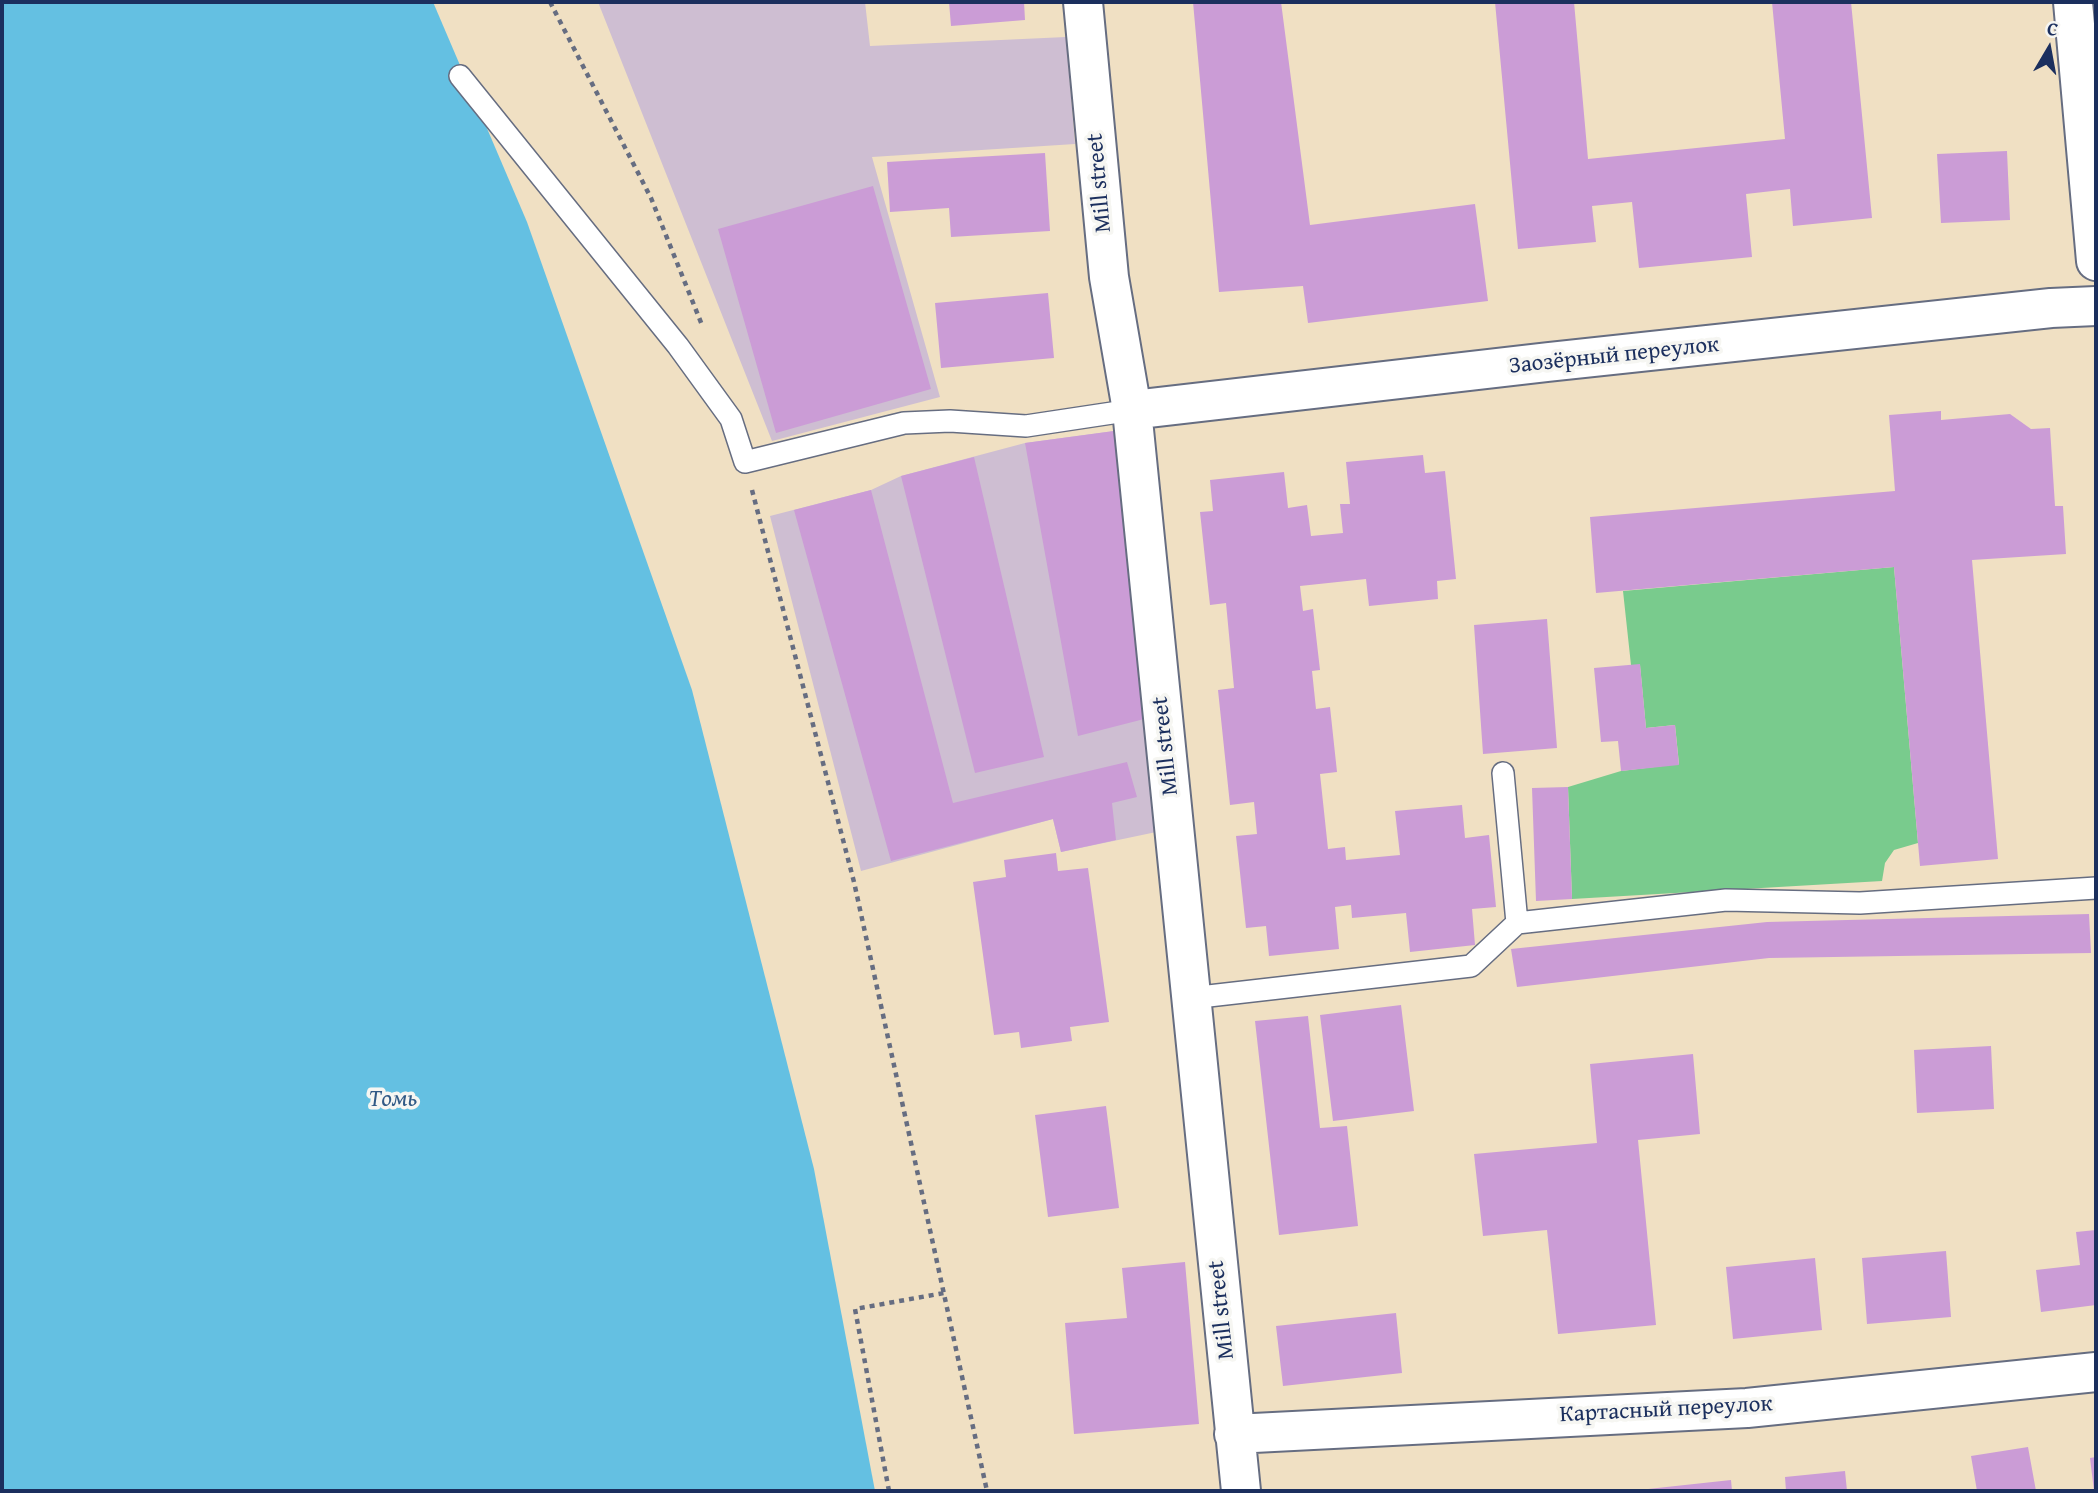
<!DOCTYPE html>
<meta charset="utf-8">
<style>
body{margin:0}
#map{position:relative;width:2098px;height:1493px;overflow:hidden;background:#f0e0c3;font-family:"Gentium Book Plus",serif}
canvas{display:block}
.frame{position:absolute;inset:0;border:4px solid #1b2f5e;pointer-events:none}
.north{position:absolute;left:2014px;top:14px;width:70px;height:70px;-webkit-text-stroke:5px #f6f6f2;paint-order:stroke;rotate:10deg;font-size:19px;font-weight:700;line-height:28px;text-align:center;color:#1b2f5e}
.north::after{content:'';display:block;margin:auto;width:24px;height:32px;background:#1b2f5e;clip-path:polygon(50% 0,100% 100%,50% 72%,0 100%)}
</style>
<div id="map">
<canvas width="2098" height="1493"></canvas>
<div class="frame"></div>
<div class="north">С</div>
</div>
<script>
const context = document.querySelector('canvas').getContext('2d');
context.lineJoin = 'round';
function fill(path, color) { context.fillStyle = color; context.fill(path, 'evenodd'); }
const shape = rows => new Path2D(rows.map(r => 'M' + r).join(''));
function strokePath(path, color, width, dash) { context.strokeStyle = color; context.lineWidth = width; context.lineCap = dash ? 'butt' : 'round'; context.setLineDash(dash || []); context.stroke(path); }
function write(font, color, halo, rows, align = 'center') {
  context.font = font + ' "Gentium Book Plus",serif'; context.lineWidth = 7; context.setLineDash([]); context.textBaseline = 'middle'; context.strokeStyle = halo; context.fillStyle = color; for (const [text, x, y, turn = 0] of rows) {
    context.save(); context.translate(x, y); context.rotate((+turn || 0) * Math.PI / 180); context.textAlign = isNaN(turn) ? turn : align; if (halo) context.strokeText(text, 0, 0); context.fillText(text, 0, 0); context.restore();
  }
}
fill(shape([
 [598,2,865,2,870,46,1066,37,1075,144,872,157,940,397,772,441],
 [1114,431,1161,831,1061,852,1053,819,861,871,770,516,871,490,901,476,1025,443]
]), '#cebed2');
fill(shape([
 [1894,567,1918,843,1894,850,1885,863,1882,881,1572,899,1568,787,1621,771,1679,764,1675,725,1646,728,1640,665,1631,665,1623,591]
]), '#79cb8d');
fill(shape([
 [2,2,433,2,527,222,692,690,814,1169,875,1491,2,1491]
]), '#64c0e2');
fill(shape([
 [949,2,1024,2,1025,20,951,26],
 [1193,2,1281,2,1310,225,1475,204,1488,301,1308,323,1303,286,1219,292],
 [1495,2,1574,2,1588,159,1785,139,1772,2,1851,2,1872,218,1793,226,1790,189,1746,194,1752,257,1639,268,1632,202,1592,206,1596,242,1518,249],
 [2007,151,2010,220,1941,223,1937,154],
 [1045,153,1050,231,951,237,949,208,890,212,887,162],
 [873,186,931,389,776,433,718,229],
 [1048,293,1054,358,941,368,935,303],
 [1941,411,1941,420,2010,414,2031,429,2050,428,2055,506,2063,506,2066,554,1972,560,1998,859,1920,866,1894,567,1596,593,1590,517,1895,491,1889,415],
 [1114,431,1148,718,1078,736,1025,443],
 [1423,455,1425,473,1445,471,1456,579,1437,581,1438,599,1369,606,1366,579,1300,586,1303,611,1313,609,1320,670,1312,671,1316,709,1330,707,1337,772,1320,774,1328,849,1345,847,1346,860,1400,855,1395,811,1462,805,1465,838,1489,835,1496,907,1472,909,1475,945,1410,952,1406,913,1352,918,1351,905,1335,907,1339,949,1269,956,1266,926,1246,928,1236,836,1257,834,1254,802,1230,805,1218,690,1234,688,1226,603,1210,605,1200,512,1213,511,1210,480,1284,472,1288,508,1307,505,1311,536,1343,533,1340,504,1350,504,1346,462],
 [974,457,1044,757,975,773,901,476],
 [871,490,953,803,1127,762,1137,797,1112,803,1116,840,1061,852,1053,819,891,861,794,510],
 [1547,619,1557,748,1483,754,1474,625],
 [1640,664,1646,728,1675,725,1679,765,1621,771,1618,741,1601,742,1594,668],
 [1568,787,1572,899,1536,901,1532,788],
 [1056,853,1058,871,1088,868,1109,1022,1070,1027,1072,1041,1021,1048,1019,1032,994,1035,973,882,1006,877,1004,860],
 [2089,914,2091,953,1769,958,1517,987,1511,949,1767,922],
 [1401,1005,1414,1111,1333,1121,1320,1015],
 [1308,1016,1320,1128,1347,1126,1358,1226,1279,1235,1255,1021],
 [1991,1046,1994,1109,1917,1113,1914,1050],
 [1693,1054,1700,1134,1638,1140,1656,1325,1558,1334,1547,1230,1483,1236,1474,1154,1597,1143,1590,1064],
 [1106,1106,1119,1208,1048,1217,1035,1115],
 [2096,1230,2096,1305,2041,1312,2036,1270,2080,1265,2076,1232],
 [1946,1251,1951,1317,1867,1324,1862,1258],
 [1815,1258,1822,1330,1733,1339,1726,1267],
 [1185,1262,1199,1424,1074,1434,1065,1323,1127,1318,1122,1268],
 [1396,1313,1402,1373,1283,1386,1276,1326],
 [2028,1447,2036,1491,1977,1491,1971,1456],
 [2096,1457,2096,1491,2094,1491,2090,1458],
 [1845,1471,1847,1491,1786,1491,1785,1477],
 [1731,1480,1732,1491,1648,1491,1648,1489]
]), '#cb9cd6');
const service = shape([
 [460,76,678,346,731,419,745,462,904,423,950,421,1026,426,1132,410],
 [1503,773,1517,923],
 [1191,998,1471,966,1517,923,1726,900,1860,903,2096,888]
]);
const minor = shape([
 [1083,2,1109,277,1132,410,1241,1491],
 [2073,2,2096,261],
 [1132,410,1548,362,2051,308,2096,306],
 [1234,1434,1747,1408,2096,1372]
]);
strokePath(service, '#666d81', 24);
strokePath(minor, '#666d81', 42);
strokePath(shape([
 [550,2,651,198,702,325],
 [752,490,854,882,987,1491],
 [889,1491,855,1309,944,1293]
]), '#666d81', 4.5, [5, 5]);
strokePath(service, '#fff', 21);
strokePath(minor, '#fff', 38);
write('23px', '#1b2f5e', '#f6f6f2', [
 ["Mill street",1100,183,-95],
 ["Заозёрный переулок",1614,356,-6],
 ["Mill street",1166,746,-96],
 ["Mill street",1222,1310,-96],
 ["Картасный переулок",1666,1410,-3]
]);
write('italic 24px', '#315a86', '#f6f6f2', [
 ["Томь",393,1100]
]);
</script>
